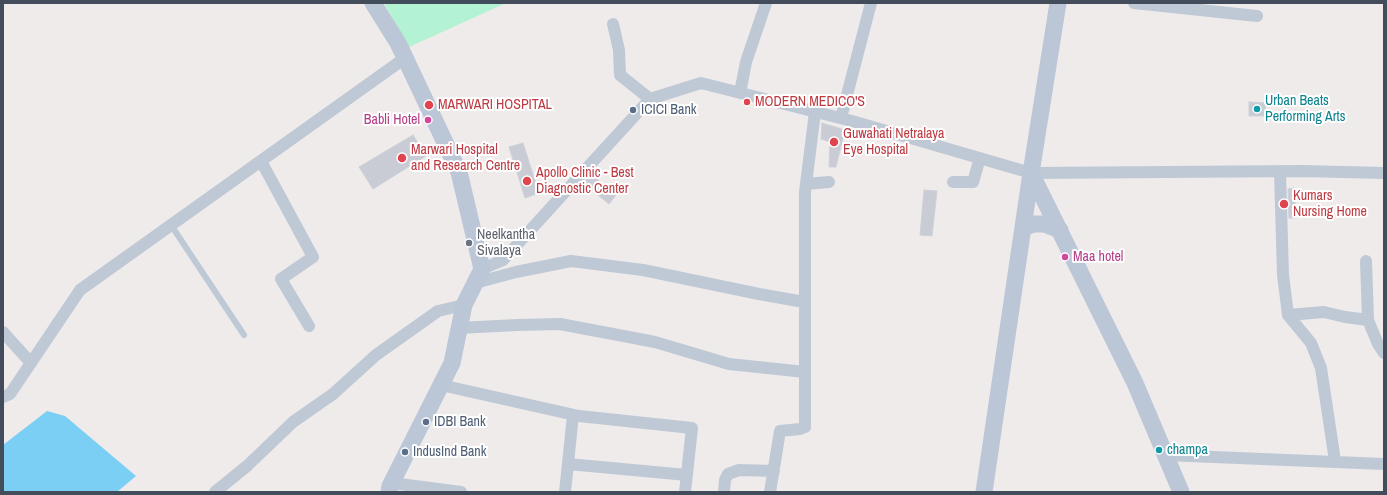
<!DOCTYPE html>
<style>
body{margin:0}
#map{position:relative;width:1387px;height:495px;overflow:hidden;background:#efebeb;font-family:"Archivo Narrow",sans-serif}
canvas{display:block}
.frame{position:absolute;inset:0;border:4px solid #424c5a;pointer-events:none}
</style>
<div id="map">
<canvas width="1387" height="495"></canvas>
<div class="frame"></div>
</div>
<script>
const context = document.querySelector('canvas').getContext('2d');
context.lineJoin = 'round';
function fill(path, color) { context.fillStyle = color; context.fill(path, 'evenodd'); }
const shape = rows => new Path2D(rows.map(r => 'M' + r).join(''));
function strokePath(path, color, width, dash) { context.strokeStyle = color; context.lineWidth = width; context.lineCap = dash ? 'butt' : 'round'; context.setLineDash(dash || []); context.stroke(path); }
function write(font, color, halo, rows, align = 'center') {
  context.font = font + ' "Archivo Narrow",sans-serif'; context.lineWidth = 4; context.setLineDash([]); context.textBaseline = 'middle'; context.strokeStyle = halo; context.fillStyle = color; for (const [text, x, y, turn = 0] of rows) {
    context.save(); context.translate(x, y); context.rotate((+turn || 0) * Math.PI / 180); context.textAlign = isNaN(turn) ? turn : align; if (halo) context.strokeText(text, 0, 0); context.fillText(text, 0, 0); context.restore();
  }
}
fill(shape([
 [384,3,506,3,409,47]
]), '#b3f2d2');
fill(shape([
 [47,411,65,416,136,476,117,492,3,492,3,445]
]), '#7bcff4');
const building = shape([
 [1249,102,1265,103,1266,116,1249,116,1249,102],
 [822,123,845,130,836,167,829,167,830,142,821,139,822,123],
 [413,135,426,156,373,189,359,167,413,135],
 [523,143,539,193,525,198,509,147,523,143],
 [591,174,616,195,609,204,583,183,591,174],
 [1294,188,1296,218,1289,218,1288,189,1294,188],
 [924,190,937,191,932,236,920,235,924,190]
]);
fill(building, '#c9ccd4');
strokePath(building, '#ced0d8', 1);
strokePath(shape([
 [171,225,244,335]
]), '#bfc9d5', 6);
strokePath(shape([
 [1134,3,1257,16],
 [613,24,619,50,620,75,650,99],
 [740,93,746,62,766,3],
 [841,118,871,3],
 [261,161,313,257,281,279,309,326],
 [1280,172,1283,275,1288,315,1311,343,1321,368,1335,461],
 [953,182,973,182,980,158],
 [806,184,829,182],
 [1366,261,1368,320],
 [482,269,503,260,650,99,701,83,852,121,1031,173,1302,171,1384,173],
 [475,283,516,272,571,261,643,270,759,294,804,302],
 [1288,315,1324,312,1345,317,1368,320,1378,344,1384,353],
 [459,328,517,325,560,324,655,342,729,364,805,372],
 [3,332,31,363],
 [441,385,579,416,692,428,685,492],
 [3,397,10,394,80,290,405,58],
 [1165,455,1384,464],
 [568,464,687,475],
 [392,483,461,492],
 [215,492,247,466,293,422,333,394,376,355,438,311,464,305],
 [565,492,573,415],
 [724,492,725,480,728,474,739,470,774,471],
 [770,492,780,431,800,429,805,427,805,192,815,112]
]), '#bfc9d5', 12);
strokePath(shape([
 [373,3,398,43,459,172,482,269,464,305,452,363,390,486,389,492],
 [1031,173,1135,383,1181,492],
 [1023,228,1033,224,1045,224,1060,230],
 [984,492,1031,173,1058,3]
]), '#bbc6d7', 17);
for (const [x, y, r, color] of [
 [747,102,4,"#e0444e"],
 [429,105,5,"#e0444e"],
 [1257,109,4,"#0f9aa8"],
 [633,110,4,"#5c6f8a"],
 [428,120,4,"#d1479c"],
 [834,142,5,"#e0444e"],
 [402,158,5,"#e0444e"],
 [527,181,5,"#e0444e"],
 [1284,204,5,"#e0444e"],
 [469,243,4,"#6b7280"],
 [1065,257,4,"#d1479c"],
 [426,422,4,"#5c6f8a"],
 [1159,450,4,"#0f9aa8"],
 [405,452,4,"#5c6f8a"]
]) { const dot = new Path2D(); dot.arc(x, y, r, 0, 2 * Math.PI); context.fillStyle = color; context.fill(dot); strokePath(dot, '#fff', 1.5); }
write('14px', '#0d838f', '#fff', [
 ["Urban Beats",1265,101],
 ["Performing Arts",1265,117],
 ["champa",1167,450]
], 'left');
write('14px', '#be3a42', '#fff', [
 ["MODERN MEDICO'S",755,102],
 ["MARWARI HOSPITAL",438,105],
 ["Guwahati Netralaya",843,134],
 ["Eye Hospital",843,150],
 ["Marwari Hospital",411,150],
 ["and Research Centre",411,166],
 ["Apollo Clinic - Best",536,173],
 ["Diagnostic Center",536,189],
 ["Kumars",1293,196],
 ["Nursing Home",1293,212]
], 'left');
write('14px', '#4e5e75', '#fff', [
 ["ICICI Bank",641,110],
 ["IDBI Bank",434,422],
 ["IndusInd Bank",413,452]
], 'left');
write('14px', '#b23c85', '#fff', [
 ["Babli Hotel",420,120],
 ["Maa hotel",1073,257,"left"]
], 'right');
write('14px', '#5b616d', '#fff', [
 ["Neelkantha",477,235],
 ["Sivalaya",477,251]
], 'left');
</script>
